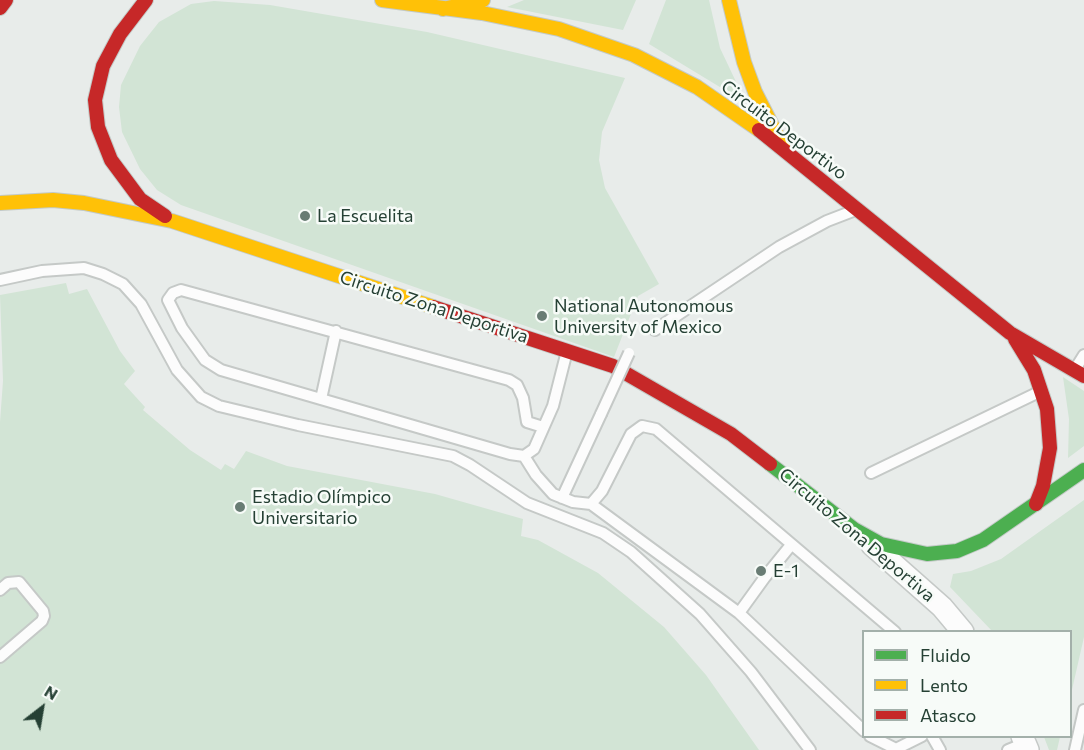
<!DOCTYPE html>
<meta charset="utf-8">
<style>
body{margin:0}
#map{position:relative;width:1084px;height:750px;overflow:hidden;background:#e8ecea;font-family:Commissioner,sans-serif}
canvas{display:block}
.legend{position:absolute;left:862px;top:630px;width:210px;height:108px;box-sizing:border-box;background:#f7fbf8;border:2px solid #a3b0aa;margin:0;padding:8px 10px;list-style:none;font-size:18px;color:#254034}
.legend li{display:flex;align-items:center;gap:12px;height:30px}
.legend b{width:30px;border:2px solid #a3b0aa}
.north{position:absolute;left:12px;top:678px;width:60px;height:60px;-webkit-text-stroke:4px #f7fbf8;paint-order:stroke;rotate:31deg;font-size:16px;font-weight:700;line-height:24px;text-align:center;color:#254034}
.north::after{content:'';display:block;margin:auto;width:21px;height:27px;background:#254034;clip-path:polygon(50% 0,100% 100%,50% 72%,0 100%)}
</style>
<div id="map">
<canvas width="1084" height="750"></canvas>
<ul class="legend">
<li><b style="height:8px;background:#4caf50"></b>Fluido</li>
<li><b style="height:8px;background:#ffc107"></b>Lento</li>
<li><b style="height:8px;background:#c62828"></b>Atasco</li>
</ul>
<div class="north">N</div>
</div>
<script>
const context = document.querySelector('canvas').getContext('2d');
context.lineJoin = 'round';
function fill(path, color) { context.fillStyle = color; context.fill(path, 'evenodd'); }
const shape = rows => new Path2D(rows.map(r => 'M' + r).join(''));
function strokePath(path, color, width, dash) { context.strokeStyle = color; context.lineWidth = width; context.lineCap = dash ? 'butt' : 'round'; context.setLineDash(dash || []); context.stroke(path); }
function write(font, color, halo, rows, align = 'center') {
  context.font = font + ' Commissioner,sans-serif'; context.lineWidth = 5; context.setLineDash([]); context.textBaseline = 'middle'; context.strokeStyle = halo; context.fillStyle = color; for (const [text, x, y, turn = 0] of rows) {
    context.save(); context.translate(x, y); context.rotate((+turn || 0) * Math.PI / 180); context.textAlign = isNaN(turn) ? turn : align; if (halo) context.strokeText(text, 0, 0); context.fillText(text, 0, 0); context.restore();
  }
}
fill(shape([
 [524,0,636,0,623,30,507,7],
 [666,0,709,0,720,48,738,86,733,95,649,44],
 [214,1,270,5,427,32,625,78,602,132,599,160,605,188,659,284,638,296,614,357,181,205,157,190,140,169,122,132,119,107,121,85,140,46,159,22,191,4],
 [66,283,69,294,87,289,120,351,135,371,124,384,145,407,143,410,190,450,221,470,225,464,234,469,246,451,287,466,435,494,523,519,521,536,538,540,598,573,664,627,706,675,759,750,0,750,0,422,3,381,0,295],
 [1063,377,1084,391,1084,446,1068,458,1069,419],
 [1084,500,1084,637,1071,694,1070,632,992,631,950,587,953,574,971,571,1001,559],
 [1044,737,1060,737,1057,750,1049,750]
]), '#d2e4d5');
const lane = shape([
 [0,280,42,271,84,268,103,274,123,284,141,304,177,370,201,397,219,406,298,425,453,456,470,465,527,503,603,533,631,552,700,614,751,672,810,750],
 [655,330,779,247,827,221,853,211],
 [1074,371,1084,355],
 [321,399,336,331],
 [543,427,527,422,523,398,517,385,509,380,181,290,173,293,168,300,182,328,205,360,221,370,510,454,524,456,534,449,553,406,567,351],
 [524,456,536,475,553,494,573,502,591,504,602,491,631,434,642,426,656,429,895,632],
 [871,473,1039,392],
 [562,498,601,414],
 [591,504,739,613,864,731],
 [0,590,8,583,19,582,43,611,44,616,42,621,0,657],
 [739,613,765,577,791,545],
 [870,736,896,749,922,736],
 [932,736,940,750],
 [1008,750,1025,743],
 [1075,750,1084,710]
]);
const street = shape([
 [872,545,942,607,963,632],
 [1022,736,1028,750]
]);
const fast = shape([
 [770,464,854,529,881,544,927,554,957,551,983,540,1084,470]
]);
const slow = shape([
 [382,0,482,13,559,29,634,55,697,87,759,130],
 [729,0,744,62,755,92,783,147],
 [443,9,483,0],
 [0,203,53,200,84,203,172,221,433,307]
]);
const jam = shape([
 [146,0,120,34,103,66,95,100,98,127,111,160,140,199,165,216],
 [0,8,6,0],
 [759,130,1010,333,1084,376],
 [433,307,613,366,731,434,770,464],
 [1015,339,1034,370,1047,409,1050,448,1043,486,1036,504]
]);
strokePath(lane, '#c5c9c7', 14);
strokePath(street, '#c5c9c7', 24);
strokePath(fast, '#c3cac7', 16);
strokePath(slow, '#c3cac7', 16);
strokePath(jam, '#c3cac7', 16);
strokePath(lane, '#fcfcfc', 10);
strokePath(street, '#fcfcfc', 21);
strokePath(fast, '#4caf50', 14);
strokePath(slow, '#ffc107', 14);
strokePath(jam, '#c62828', 14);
const laneBridge = shape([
 [601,414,629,353]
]);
strokePath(laneBridge, '#c5c9c7', 14, []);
strokePath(laneBridge, '#fcfcfc', 10);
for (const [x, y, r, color] of [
 [305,216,6,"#697c74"],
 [542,316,6,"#697c74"],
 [240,507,6,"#697c74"],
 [761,571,6,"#697c74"]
]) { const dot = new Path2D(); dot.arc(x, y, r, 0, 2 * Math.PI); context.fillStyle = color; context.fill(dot); strokePath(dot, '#f7fbf8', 2); }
write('18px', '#254034', '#f7fbf8', [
 ["Circuito Deportivo",784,130,37],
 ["Circuito Zona Deportiva",434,307,18],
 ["Circuito Zona Deportiva",857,535,40]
]);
write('18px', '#254034', '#f7fbf8', [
 ["La Escuelita",317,216],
 ["National Autonomous",554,306],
 ["University of Mexico",554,327],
 ["Estadio Olímpico",252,497],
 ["Universitario",252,518],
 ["E-1",773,571]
], 'left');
</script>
